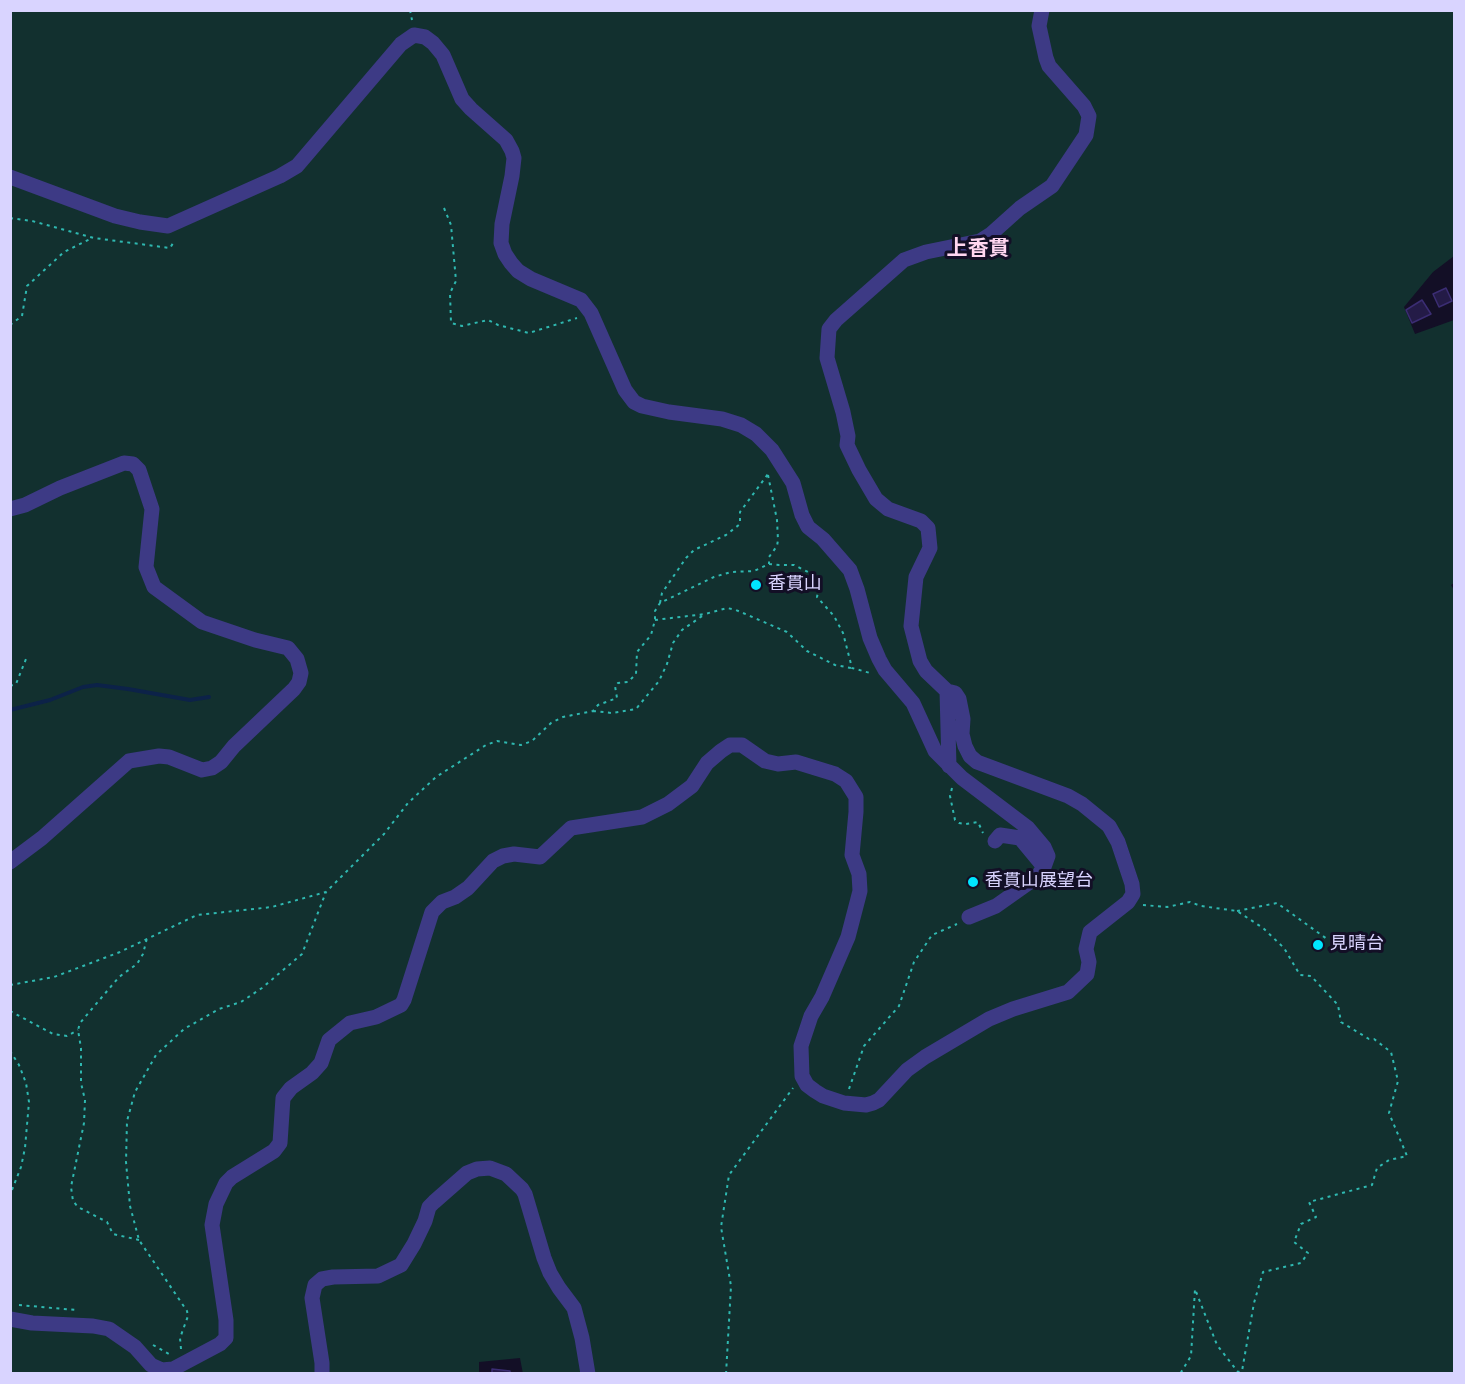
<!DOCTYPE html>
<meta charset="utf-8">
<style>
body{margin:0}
#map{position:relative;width:1465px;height:1384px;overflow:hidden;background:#130f26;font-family:"Nunito Sans",sans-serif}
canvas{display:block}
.frame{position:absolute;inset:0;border:12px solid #d9d4ff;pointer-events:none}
</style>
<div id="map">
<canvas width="1465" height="1384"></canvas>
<div class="frame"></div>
</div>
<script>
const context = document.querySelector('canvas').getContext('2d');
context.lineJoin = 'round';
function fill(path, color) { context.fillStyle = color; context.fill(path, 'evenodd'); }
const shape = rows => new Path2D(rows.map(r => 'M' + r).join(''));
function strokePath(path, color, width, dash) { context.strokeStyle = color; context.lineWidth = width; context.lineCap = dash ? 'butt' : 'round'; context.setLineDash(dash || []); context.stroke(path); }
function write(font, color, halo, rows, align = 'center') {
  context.font = font + ' "Nunito Sans","Noto Sans JP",sans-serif'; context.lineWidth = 6; context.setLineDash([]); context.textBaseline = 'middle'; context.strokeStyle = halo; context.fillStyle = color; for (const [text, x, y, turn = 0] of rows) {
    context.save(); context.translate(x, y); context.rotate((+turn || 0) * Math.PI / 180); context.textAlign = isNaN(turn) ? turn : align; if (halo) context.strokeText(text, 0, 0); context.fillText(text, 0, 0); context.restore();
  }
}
fill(shape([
 [10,11,1454,11,1454,256,1433,272,1404,307,1415,334,1454,320,1454,583,1451,585,1454,590,1454,1373,523,1374,520,1358,479,1362,479,1374,11,1373]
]), '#12302f');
strokePath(shape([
 [10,710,50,700,83,687,97,685,128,689,190,700,209,697]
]), '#0c2248', 4);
const building = shape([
 [1446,288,1452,301,1439,307,1433,294,1446,288],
 [1422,300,1431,314,1412,323,1406,310,1422,300],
 [492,1369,510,1371,510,1374,492,1374,492,1369]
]);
fill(building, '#241b47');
strokePath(building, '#3b2d73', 1.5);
strokePath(shape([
 [410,10,412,20],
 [444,208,451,225,456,281,450,293,451,323,462,326,488,320,498,325,529,333,577,318],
 [10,218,32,221,94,238,170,248,175,240],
 [10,325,22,316,27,286,64,252,92,238],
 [768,475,777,520,778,540,777,546,769,557,769,564],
 [660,603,662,593,686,558,694,550,726,535,740,524,740,512,768,474],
 [655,620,705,614,727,608,736,610,787,632,807,651,835,665,851,668],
 [10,686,16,684,26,659],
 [593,711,612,713,636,709,659,681,667,664,673,643,682,630,705,614],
 [952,788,950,796,955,820,959,823,966,824,978,822,983,833],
 [1143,905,1167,907,1190,902,1201,906,1237,911,1263,928,1284,948,1300,975,1311,976,1338,1005,1341,1022,1369,1039,1374,1039,1391,1052,1398,1081,1389,1113,1407,1156,1389,1160,1377,1168,1372,1185,1309,1202,1316,1217,1301,1224,1294,1242,1308,1253,1301,1263,1263,1272,1254,1303,1242,1371,1238,1372,1217,1345,1195,1289,1191,1356,1180,1374],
 [1237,911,1277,903,1327,939],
 [10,985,54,977,120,952,197,915,272,907,326,892,384,834,408,803,436,777,486,745,497,741,521,745,532,741,551,723,563,717,593,711,598,705,617,698,615,686,618,683,628,682,636,674,637,652,651,635,655,620,655,611,660,603,714,577,731,572,754,571,769,564,779,565,794,565,810,573,819,587,817,597,834,616,843,633,852,668,870,673],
 [10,1011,53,1034,67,1036,78,1030],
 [10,1051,19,1065,26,1083,29,1102,25,1148,21,1167,10,1195],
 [849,1089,864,1046,899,1006,914,962,932,935,957,924],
 [139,1240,113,1234,107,1222,78,1207,73,1201,71,1187,84,1123,85,1100,81,1083,81,1048,78,1030,80,1023,119,977,137,964,143,954,147,938],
 [19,1305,76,1310],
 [153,1345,169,1354],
 [181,1349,180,1338,188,1316,187,1311,139,1240,130,1206,126,1162,127,1121,135,1092,156,1055,184,1029,219,1009,241,1002,262,988,302,954,326,892],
 [726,1374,731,1286,721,1227,729,1175,793,1088]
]), '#2fb8b0', 2, [3, 4.5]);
strokePath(shape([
 [10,177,115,216,140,222,168,226,280,176,297,166,401,44,414,35,425,37,433,43,443,55,462,99,471,109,506,140,512,151,514,158,512,176,502,224,501,243,505,254,511,263,518,271,531,279,581,300,591,313,625,390,634,402,642,406,669,412,722,419,741,425,756,434,772,450,793,483,802,515,808,527,823,539,850,570,857,589,870,638,879,659,885,670,913,703,935,751,962,778,1028,828,1044,847,1048,856,1044,867,1037,877,996,906,969,917],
 [10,509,25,505,60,488,124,463,133,464,139,470,152,509,146,567,154,587,202,622,255,640,288,648,297,659,301,673,299,682,294,689,234,746,221,762,212,768,202,770,169,757,159,756,129,761,42,838,10,862],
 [947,691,926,671,920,661,911,626,916,577,930,548,928,528,921,521,888,509,876,499,859,470,847,445,848,436,843,412,827,358,829,329,836,320,904,260,926,252,980,241,991,234,1020,208,1052,186,1086,135,1089,116,1084,106,1049,66,1046,58,1039,26,1042,10],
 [995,841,1000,835,1020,838,1044,867],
 [10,1319,32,1323,93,1326,109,1329,135,1347,151,1365,162,1370,173,1369,220,1344,226,1338,226,1320,212,1225,216,1204,226,1183,232,1177,274,1151,280,1143,283,1098,291,1088,312,1073,321,1063,329,1040,350,1023,376,1017,401,1005,404,1000,432,912,442,902,455,897,468,888,493,861,503,856,514,854,540,857,571,828,642,817,668,804,692,786,707,763,721,751,730,745,742,745,765,761,778,764,796,762,835,774,846,781,856,797,856,812,852,855,859,874,860,891,848,937,822,997,811,1016,801,1046,802,1076,807,1085,815,1091,823,1096,844,1103,866,1105,873,1103,879,1100,907,1070,925,1057,989,1019,1013,1009,1068,992,1087,974,1089,962,1086,949,1090,932,1128,902,1133,894,1132,884,1118,842,1109,826,1082,804,1068,796,977,762,970,756,965,746,962,734,963,719,959,699,955,693,947,691,949,766],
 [322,1374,322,1363,312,1298,315,1285,322,1279,333,1277,378,1276,401,1265,414,1244,425,1221,429,1207,434,1202,467,1173,477,1169,490,1168,506,1174,522,1189,525,1194,544,1258,550,1273,559,1288,574,1308,582,1338,588,1374]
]), '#3d3a85', 15);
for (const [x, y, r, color] of [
 [756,585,6,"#00e5ff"],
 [973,882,6,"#00e5ff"],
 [1318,945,6,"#00e5ff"]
]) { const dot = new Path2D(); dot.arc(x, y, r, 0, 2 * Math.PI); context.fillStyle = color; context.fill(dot); strokePath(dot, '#130f26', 2); }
write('18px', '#d9d4ff', '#130f26', [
 ["香貫山",768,585],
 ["香貫山展望台",985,882],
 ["見晴台",1330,945]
], 'left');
write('bold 21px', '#ffd6f0', '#130f26', [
 ["上香貫",978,250]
]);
</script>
